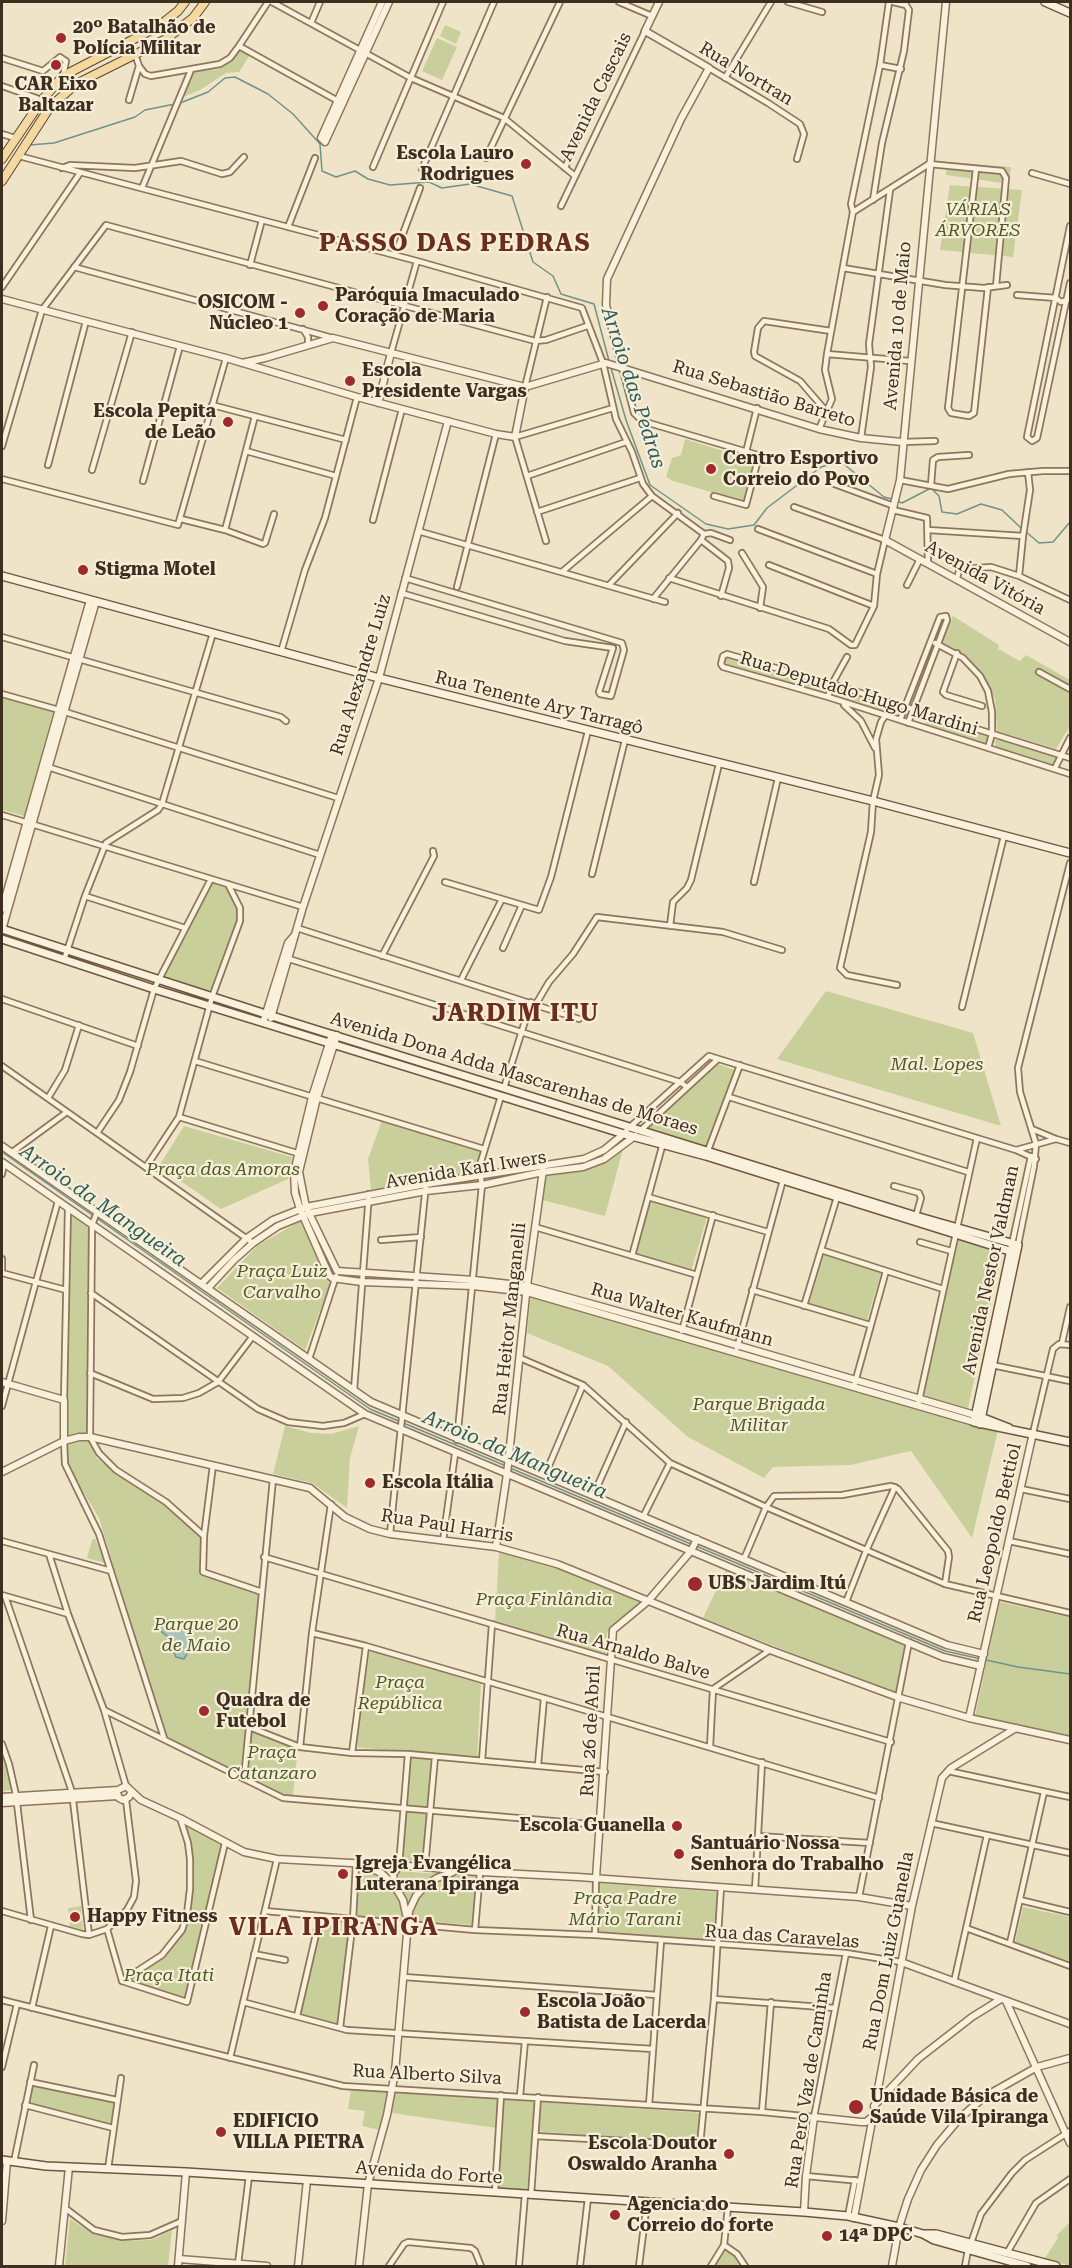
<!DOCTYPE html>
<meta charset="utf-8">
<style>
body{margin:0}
#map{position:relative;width:1072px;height:2268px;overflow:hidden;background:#f0e4c8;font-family:"Roboto Serif",serif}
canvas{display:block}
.frame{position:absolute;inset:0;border:3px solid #3d2e20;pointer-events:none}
</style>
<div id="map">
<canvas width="1072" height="2268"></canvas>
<div class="frame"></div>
</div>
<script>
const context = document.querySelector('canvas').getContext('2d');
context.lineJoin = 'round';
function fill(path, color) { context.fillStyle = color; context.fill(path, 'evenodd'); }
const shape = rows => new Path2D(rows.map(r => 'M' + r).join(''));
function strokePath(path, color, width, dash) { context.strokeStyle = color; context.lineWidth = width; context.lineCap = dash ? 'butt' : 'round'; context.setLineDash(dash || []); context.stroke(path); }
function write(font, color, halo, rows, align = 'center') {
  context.font = font + ' "Roboto Serif",serif'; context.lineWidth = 4.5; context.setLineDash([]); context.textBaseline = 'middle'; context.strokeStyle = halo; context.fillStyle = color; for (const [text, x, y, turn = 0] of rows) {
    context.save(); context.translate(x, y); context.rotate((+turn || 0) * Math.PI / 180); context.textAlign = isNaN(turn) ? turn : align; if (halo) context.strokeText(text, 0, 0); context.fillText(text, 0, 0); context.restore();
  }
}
fill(shape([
 [445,25,461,32,456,44,440,36],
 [437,38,457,47,442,80,422,71],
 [240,49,250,55,239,72,226,73,200,90,181,98,193,72,219,69,232,62],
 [948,162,1011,167,1009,184,946,175],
 [950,185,1022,190,1013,257,940,250],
 [685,439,755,461,745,502,673,481,666,477,672,458,681,455],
 [953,616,999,645,998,649,1020,661,1026,655,1070,680,1070,726,1056,749,997,731,995,699,984,677,967,656,941,642],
 [729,657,823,685,825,691,821,693,727,665,725,659],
 [841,691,885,703,887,709,883,712,839,699,836,695],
 [2,697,53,712,24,816,2,810],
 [929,717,987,735,989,737,988,742,984,743,927,726,924,720],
 [999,739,1054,755,1057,759,1052,764,996,747,994,741],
 [213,881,227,885,239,914,209,993,162,978],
 [826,991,973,1033,1001,1126,777,1059],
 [715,1063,737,1071,708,1147,646,1128],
 [382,1120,481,1150,474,1175,371,1191,368,1159],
 [184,1126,292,1157,288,1179,221,1209,159,1166],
 [623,1149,605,1216,542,1200,547,1174,584,1170],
 [651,1200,707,1217,691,1272,634,1255],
 [70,1213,90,1226,88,1435,77,1434,65,1438],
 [302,1220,330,1285,305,1350,217,1288,257,1246],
 [955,1238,1002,1252,968,1408,920,1395],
 [824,1254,881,1273,867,1320,809,1304],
 [531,1295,998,1430,972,1538,911,1451,850,1465,773,1467,764,1478,688,1437,608,1366,527,1333],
 [285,1426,311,1433,331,1434,359,1426,350,1458,347,1508,312,1483,273,1474],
 [80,1441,89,1442,97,1458,118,1474,168,1506,201,1537,202,1574,259,1594,243,1776,166,1737,99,1518,67,1465,67,1444],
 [95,1538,105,1563,87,1558,92,1540],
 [499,1551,555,1567,641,1603,611,1626,607,1633,606,1655,495,1622],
 [726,1569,906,1643,897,1694,703,1618],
 [999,1602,1070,1617,1070,1736,975,1716],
 [370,1650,481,1684,477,1759,355,1747],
 [251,1731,298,1747,293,1795,284,1795,260,1786,247,1776],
 [2,1751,7,1766,12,1790,2,1791],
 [411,1757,432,1758,424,1862,401,1861],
 [184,1824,223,1845,186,2003,125,1981,150,1967,163,1956,183,1931,191,1888],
 [360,1869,477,1876,473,1925,357,1916],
 [600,1883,718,1892,715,1940,596,1932],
 [81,1906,83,1930,70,1927,68,1908],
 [1023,1907,1070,1917,1069,1961,1015,1942],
 [321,1919,352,1921,339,2026,299,2015],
 [33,2086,114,2102,111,2125,29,2104],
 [351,2090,703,2113,700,2143,532,2131,527,2190,499,2188,503,2129,385,2112,380,2130,362,2126,365,2111,348,2109],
 [70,2219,93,2234,122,2241,151,2240,172,2230,168,2266,65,2266],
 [1070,2222,1070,2266,1045,2258,1058,2238,1057,2235],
 [725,2248,736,2255,742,2266,713,2266]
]), '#c9cf9b');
const water = shape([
 [164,1619,181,1623,189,1632,188,1652,184,1659,176,1657,167,1636,158,1629,158,1623,164,1619]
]);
fill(water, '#a9c4bc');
strokePath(water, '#6f938a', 1.5);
strokePath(shape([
 [180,103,208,92,225,78,235,77,268,94,293,114,320,144,322,171,336,177,355,171,368,179,390,185,429,182,442,188,470,184,512,196,533,262,553,276,561,294,594,304,609,361],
 [30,145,54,143,135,117,145,110,175,104],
 [611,368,626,420,650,485,706,524,728,529,754,525,767,508,821,467,840,461,884,497,892,499],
 [897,501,902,503,931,488,939,496,942,512,957,514,981,504,1002,510,1021,528],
 [1025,531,1039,543,1053,542,1070,522],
 [2,1152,370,1409,506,1466],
 [510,1468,691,1544],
 [696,1546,945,1651,981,1659],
 [986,1660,1018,1667,1070,1674]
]), '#6f938a', 1.5);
const minor = shape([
 [272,2,411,78,504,118,575,176],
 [619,2,652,16],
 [788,2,822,12],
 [311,23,320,2],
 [239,46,338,101],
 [135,54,139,66,145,74,151,76,220,64,230,58,239,46,268,2],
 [2,58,43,71,60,57,66,61,63,76],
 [880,65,901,69],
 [709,68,768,103,800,124,804,134,797,159],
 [725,78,771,2],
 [2,86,42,100],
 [129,100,139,66],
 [2,134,15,138],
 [19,156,417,261,582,308,603,363,616,419,632,452,643,484,652,496,704,534,711,533,730,540],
 [486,158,560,2],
 [373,167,443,2],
 [62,168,70,165,135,168,181,161,222,174,230,172,244,157],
 [565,168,585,119],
 [422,169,494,2],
 [976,169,948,408,951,413,969,416,974,413,988,287],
 [1032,173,1070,184],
 [142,188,191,70],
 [873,200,882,143,904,51,909,10,906,5,893,2],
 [561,206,645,31],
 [853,212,929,164,1002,171,1006,178,996,286],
 [1070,226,1027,437,1032,441,1037,438,1070,283],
 [288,227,315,158],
 [395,255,420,188],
 [250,265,262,220],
 [74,267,333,338],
 [843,268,945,285,984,288,1007,285],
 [2,287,80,173],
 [1017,295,1056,298,1061,302,1067,300],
 [303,329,308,337,308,344],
 [391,353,417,261],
 [827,354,910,361],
 [622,367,634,413,642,421,778,461],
 [525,387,547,297],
 [212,405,346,440],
 [826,411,800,381,755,356,754,352,758,328,764,321,831,331],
 [819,429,832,399,825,370,827,354,853,212,851,204,880,65,889,2],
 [861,438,871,367,869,344,890,190],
 [902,442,935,441],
 [2,446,42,310,106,225,535,341,546,340,587,326],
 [246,451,336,476],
 [746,452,757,408],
 [48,465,86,321],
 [92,470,132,332],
 [527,476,626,442],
 [2,479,178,525,226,358],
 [900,480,948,489,1009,474,1043,471,1070,471],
 [143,481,180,346],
 [829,482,894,506],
 [931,485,933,460,938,457,969,455],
 [714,496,746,505,759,456],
 [893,510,927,518,928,563],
 [537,512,640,478],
 [181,519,225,530,263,544,265,543,274,514],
 [373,520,402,409],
 [758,529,877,574],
 [225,530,255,416],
 [928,530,1023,536],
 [418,531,665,602],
 [701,540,728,561,729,568,721,596],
 [546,541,515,437,613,408],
 [742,553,763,587,760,608],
 [769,565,874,606],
 [563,571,652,496],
 [1019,576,1023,536,1030,490,1028,472],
 [669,578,829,629,851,645,855,645,874,606,877,574,885,540,794,507],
 [957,578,959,571,964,569,991,567,1019,576,1070,600],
 [609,585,678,513],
 [907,585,920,559],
 [457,587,496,434],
 [401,593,565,641,613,648,599,692,600,694,611,696,624,650,622,643,405,578],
 [653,599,701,540,704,534],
 [2,637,281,717,286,721],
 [935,643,963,658,980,676,988,691,992,712,992,734,988,748],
 [281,652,305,570,325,518,357,397],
 [957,653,943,692,946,695,982,706],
 [1039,672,1070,689],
 [2,694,59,710,338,798],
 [828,697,832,684,847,657],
 [844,705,861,721,875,748],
 [885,716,881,722,876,739,879,775,873,801,871,832,840,968,847,975,897,985],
 [900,720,940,617,946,616,947,620,908,723],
 [1070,758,832,684,727,654,723,656,721,664,723,667,828,697,1070,774],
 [48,767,320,855],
 [1055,768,1070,738],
 [2,815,303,907],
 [592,874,625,740],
 [445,882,539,910,551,877,588,731],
 [754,882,778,778],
 [85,896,185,928],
 [670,926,673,902,687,888,691,880,719,764],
 [297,928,579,1019],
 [503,948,522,905],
 [382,956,434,856,433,851],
 [286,958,680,1082,687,1087],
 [64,960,85,896,106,843,158,810,162,804,213,633],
 [461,980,502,899],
 [2,999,138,1046],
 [536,1004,549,982,573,954,597,917,723,932,782,950],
 [962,1007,1004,836],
 [195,1061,484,1149],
 [2,1066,253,1243],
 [504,1088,531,1002],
 [729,1097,968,1172],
 [48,1098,65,1070,79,1025],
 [179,1117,300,1154],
 [630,1127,709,1056,1016,1150,1036,1159],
 [1032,1129,1056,1139,1070,1143],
 [641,1130,718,1059],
 [97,1133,119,1100,130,1072,154,989,211,879],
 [1016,1150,1056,1139],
 [11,1153,67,1112],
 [707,1153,740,1065],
 [146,1167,179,1117,212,997,240,921,240,908,228,884],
 [2,1174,4,1164],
 [894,1186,919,1193,921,1198,916,1216],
 [648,1197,768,1232],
 [97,1212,92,1225,90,1437,99,1453,116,1470,166,1502,204,1536],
 [535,1227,697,1275],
 [381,1240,421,1237],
 [920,1242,951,1251],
 [1012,1244,1031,1156],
 [1018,1245,1034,1166,1036,1144,1020,1092,1018,1068,1070,863],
 [821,1250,943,1289],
 [632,1256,663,1143],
 [2,1259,2,1272],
 [2,1273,66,1290],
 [752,1290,870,1325],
 [91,1293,258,1409,288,1422,323,1426,344,1423,365,1414],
 [804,1306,837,1197],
 [682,1331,713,1215],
 [1062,1343,1070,1307],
 [737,1348,783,1180],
 [520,1358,583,1385,670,1463,766,1507,945,1584,1070,1613],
 [309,1359,336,1276],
 [992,1365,1070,1381],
 [90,1373,153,1399,183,1398,199,1393,218,1382,253,1336],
 [854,1386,886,1271],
 [354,1390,369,1194],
 [64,1400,68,1208],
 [918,1405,977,1138],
 [2,1406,58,1201],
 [1033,1433,1053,1349,1059,1344,1070,1345],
 [457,1440,482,1185,479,1168,501,1096],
 [64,1441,65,1464,99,1534,164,1738],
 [213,1465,204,1536,203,1572,262,1592],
 [545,1475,583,1385],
 [1021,1489,1070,1499],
 [593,1496,626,1422],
 [643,1517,670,1463],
 [390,1534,426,1184],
 [2,1541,111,1571],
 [443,1541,455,1454],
 [1009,1541,1070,1554],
 [49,1554,68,1614,104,1710,126,1786],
 [264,1557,891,1742],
 [744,1559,766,1507,774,1496,842,1495,891,1486,898,1489,948,1551,949,1557,945,1584],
 [2,1595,68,1614],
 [5,1596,72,1792,89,1935],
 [846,1602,866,1551,895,1487],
 [312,1633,366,1646,544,1698,879,1798],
 [104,1710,283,1798,600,1825],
 [249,1727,300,1747,352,1753,408,1754,605,1772],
 [2,1744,9,1764,16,1795,31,1920],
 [300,1747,312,1633,331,1504],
 [710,1747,713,1689,770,1650],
 [352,1753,366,1646],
 [482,1761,492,1624],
 [538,1765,544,1698],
 [948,1771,1070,1797],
 [244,1779,273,1479],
 [931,1823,1070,1853],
 [758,1836,870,1843],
 [399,1866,408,1754],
 [425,1867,435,1757],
 [755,1890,762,1762],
 [859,1897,909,1642],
 [1020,1900,1070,1912],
 [2,1911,82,1934,89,1935,107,1929,127,1910,134,1897,136,1881,126,1800],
 [265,1911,475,1930,595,1935,846,1953,901,1962],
 [966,1928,1070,1966],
 [107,1929,122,1981],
 [475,1930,480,1872],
 [595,1935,596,1878],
 [1010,1943,1044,1792],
 [254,1954,285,1960],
 [404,1977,657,1995],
 [122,1981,187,2002,225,1843],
 [122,1981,162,1955,182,1930,187,1914,190,1889,190,1859,188,1843,180,1818],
 [954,1982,987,1835],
 [714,1999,835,2008],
 [2,2000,343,2086,762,2112,814,2117,846,1953],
 [243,2002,347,2030,653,2049],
 [32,2008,51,1926],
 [297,2016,320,1917],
 [340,2028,353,1920,356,1864],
 [230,2058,277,1859],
 [2,2067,17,2004],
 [30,2082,117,2100],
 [520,2096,525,2041],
 [25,2105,113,2128],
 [649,2105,661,1941],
 [762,2112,771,2002],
 [535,2136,700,2145,714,1999,721,1887],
 [14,2162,34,2065],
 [108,2169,121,2078],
 [806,2176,861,2181],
 [495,2192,501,2095],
 [531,2195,538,2097],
 [65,2208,94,2230,122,2237,150,2235,182,2221],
 [848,2216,855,2180],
 [971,2243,981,2214,1012,2173,1025,2160,1070,2131],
 [724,2245,737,2254,745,2266],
 [1007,2253,1036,2203,1070,2179],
 [238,2264,249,2176],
 [389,2266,404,2244,408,2242,471,2248,475,2251,481,2266],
 [519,2266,525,2194],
 [580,2266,588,2198],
 [639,2266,647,2202],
 [711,2266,724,2245,728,2207],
 [965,2266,968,2250]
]);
const tertiary = shape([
 [382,2,321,138,325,142,389,2],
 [946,2,900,480,885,540,1070,642],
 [2,299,226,358,357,397,496,434,515,437,525,387],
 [242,363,265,358,333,338,525,387,606,363,819,429,861,438,902,442],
 [622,367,606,305,607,279,681,119,709,68,645,31,659,2],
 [378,403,391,353],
 [2,909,90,600],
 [2,930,96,601],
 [271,1018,303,907,379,678,448,421],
 [263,1023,288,943,294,936],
 [332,1034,312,1097,294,1172,295,1193,300,1209,329,1275,332,1278,362,1282,473,1286,527,1292,974,1422],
 [337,1035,317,1098,299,1172,306,1207,337,1271,474,1280,527,1286,682,1329,975,1415],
 [2,1146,371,1402,947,1645,984,1654],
 [2,1162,365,1414,943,1657,981,1666],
 [201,1284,247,1238,273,1220,306,1207,426,1184,584,1159,604,1150,626,1132],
 [208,1288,234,1260,253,1243,278,1226,310,1213,426,1191,482,1185,543,1172,583,1167,604,1159,635,1136],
 [2,1382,64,1400,64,1441],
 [2,1472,64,1441,79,1437,90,1437,310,1488,345,1517,370,1529,390,1534,496,1547,557,1564,770,1650,900,1698,969,1718,1070,1740],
 [496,1547,507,1474,527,1286,543,1170],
 [969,1718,1033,1433],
 [117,1793,119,1798,123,1800,129,1797,131,1793],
 [2,1797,118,1790,126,1786,141,1800,180,1818,244,1852,277,1859,425,1867,462,1871,578,1877,859,1897,912,1906],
 [2,1803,118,1796],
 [368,1867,381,1873,394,1885,403,1900,406,1914],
 [596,1878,613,1630,648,1601,691,1551,697,1539],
 [394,1884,393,1874,399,1866],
 [901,1962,1070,2024],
 [1006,2001,1070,2143],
 [874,2106,918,2059,972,2017,1001,1999],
 [804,2212,806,2176,814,2117,861,2122,866,2122,872,2117],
 [854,2218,912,1906,942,1778,951,1768,1016,1728],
 [2,2221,7,2161],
 [179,2259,267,2266],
 [59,2266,69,2167],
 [178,2266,186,2172],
 [298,2266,307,2180],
 [359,2266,368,2184,387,2115,395,2072,409,1911,416,1896,424,1887,437,1878,453,1872],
 [892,2266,899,2227,908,2199,921,2170,937,2145,959,2119,984,2097,1037,2067,1070,2058]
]);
const secondary = shape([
 [1045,2,1070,13],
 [2,576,379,678,873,801,1070,853],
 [2,929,272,1016,916,1216,1018,1245,980,1424],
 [2,939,154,989,624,1134,706,1156,1016,1253],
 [1011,1249,974,1422,1070,1442],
 [978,1416,1009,1428],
 [2,2160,46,2166,186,2172,804,2212,848,2216,899,2227,923,2234,934,2240,1027,2266],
 [925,2234,936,2234,1056,2266]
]);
const primary = shape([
 [2,159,42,100,63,76,159,26,178,11,185,2],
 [2,181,50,107,76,84,166,39,193,18,205,2]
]);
strokePath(minor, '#8d765c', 8);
strokePath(tertiary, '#8d765c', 9);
strokePath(secondary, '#6f573f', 10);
strokePath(primary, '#5b4430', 10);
strokePath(minor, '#faf1dc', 4.5);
strokePath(tertiary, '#faf1dc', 6);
strokePath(secondary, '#faf1dc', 7);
strokePath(primary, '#f3d9a0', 8);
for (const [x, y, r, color] of [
 [61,38,6,"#9e2a2b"],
 [56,65,6,"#9e2a2b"],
 [526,164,6,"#9e2a2b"],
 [323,306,6,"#9e2a2b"],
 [300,313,6,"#9e2a2b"],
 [350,381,6,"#9e2a2b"],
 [228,422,6,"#9e2a2b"],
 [711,469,6,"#9e2a2b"],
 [83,570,6,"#9e2a2b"],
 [370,1483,6,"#9e2a2b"],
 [695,1584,8,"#9e2a2b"],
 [204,1711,6,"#9e2a2b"],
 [677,1826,6,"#9e2a2b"],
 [679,1854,6,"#9e2a2b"],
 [343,1874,6,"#9e2a2b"],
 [75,1917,6,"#9e2a2b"],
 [525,2012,6,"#9e2a2b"],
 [856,2107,8,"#9e2a2b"],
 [221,2132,6,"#9e2a2b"],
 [729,2154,6,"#9e2a2b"],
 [615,2215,6,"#9e2a2b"],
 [827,2236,6,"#9e2a2b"]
]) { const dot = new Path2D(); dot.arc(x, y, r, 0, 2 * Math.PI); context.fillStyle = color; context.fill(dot); strokePath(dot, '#f7eed8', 2); }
write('bold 18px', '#3d2e20', '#f7eed8', [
 ["20º Batalhão de",73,28],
 ["Polícia Militar",73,49],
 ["CAR Eixo",56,85,"center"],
 ["Baltazar",56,106,"center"],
 ["Escola Lauro",514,154,"right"],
 ["Rodrigues",514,175,"right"],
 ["Paróquia Imaculado",335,296],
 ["Coração de Maria",335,317],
 ["OSICOM -",288,303,"right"],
 ["Núcleo 1",288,324,"right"],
 ["Escola",362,371],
 ["Presidente Vargas",362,392],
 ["Escola Pepita",216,412,"right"],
 ["de Leão",216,433,"right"],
 ["Centro Esportivo",723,459],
 ["Correio do Povo",723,480],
 ["Stigma Motel",95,570],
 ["Escola Itália",382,1483],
 ["UBS Jardim Itú",708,1584],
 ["Quadra de",216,1701],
 ["Futebol",216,1722],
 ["Escola Guanella",665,1826,"right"],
 ["Santuário Nossa",691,1844],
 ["Senhora do Trabalho",691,1865],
 ["Igreja Evangélica",355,1864],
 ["Luterana Ipiranga",355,1885],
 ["Happy Fitness",87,1917],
 ["Escola João",537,2002],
 ["Batista de Lacerda",537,2023],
 ["Unidade Básica de",870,2097],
 ["Saúde Vila Ipiranga",870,2118],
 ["EDIFICIO",233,2122],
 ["VILLA PIETRA",233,2143],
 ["Escola Doutor",717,2144,"right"],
 ["Oswaldo Aranha",717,2165,"right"],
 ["Agencia do",627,2205],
 ["Correio do forte",627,2226],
 ["14ª DPC",839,2236]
], 'left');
write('18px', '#3d2e20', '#f7eed8', [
 ["Rua Nortran",746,74,31],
 ["Avenida Cascais",596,97,-64],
 ["Avenida 10 de Maio",898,326,-85],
 ["Rua Sebastião Barreto",764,394,17],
 ["Avenida Vitória",985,578,29],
 ["Rua Alexandre Luiz",361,675,-73],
 ["Rua Deputado Hugo Mardini",859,694,17],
 ["Rua Tenente Ary Tarragô",539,703,14],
 ["Avenida Dona Adda Mascarenhas de Moraes",514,1074,17],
 ["Avenida Karl Iwers",466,1170,-9],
 ["Avenida Nestor Valdman",991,1270,-78],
 ["Rua Walter Kaufmann",682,1315,16],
 ["Rua Heitor Manganelli",510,1319,-84],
 ["Rua Paul Harris",447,1526,9],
 ["Rua Leopoldo Bettiol",995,1533,-77],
 ["Rua Arnaldo Balve",633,1652,16],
 ["Rua 26 de Abril",591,1731,-87],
 ["Rua das Caravelas",782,1937,4],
 ["Rua Dom Luiz Guanella",889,1951,-79],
 ["Rua Alberto Silva",427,2075,3],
 ["Rua Pero Vaz de Caminha",809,2080,-81],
 ["Avenida do Forte",429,2173,4]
]);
write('italic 18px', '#4d5a26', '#f7eed8', [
 ["VÁRIAS",978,210],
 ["ÁRVORES",978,231],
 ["Mal. Lopes",937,1065],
 ["Praça das Amoras",223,1170],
 ["Praça Luiz",282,1272],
 ["Carvalho",282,1293],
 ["Parque Brigada",759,1405],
 ["Militar",759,1426],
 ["Praça Finlândia",544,1600],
 ["Parque 20",196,1625],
 ["de Maio",196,1646],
 ["Praça",400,1683],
 ["República",400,1704],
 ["Praça",272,1753],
 ["Catanzaro",272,1774],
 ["Praça Padre",625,1899],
 ["Mário Tarani",625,1920],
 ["Praça Itati",169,1976]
]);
write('italic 20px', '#2f5d5a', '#f7eed8', [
 ["Arroio das Pedras",633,388,72],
 ["Arroio da Mangueira",103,1206,35],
 ["Arroio da Mangueira",515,1455,23]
]);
context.letterSpacing = '1.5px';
write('bold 24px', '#6b2e1e', '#f7eed8', [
 ["PASSO DAS PEDRAS",455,244],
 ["JARDIM ITU",516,1014],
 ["VILA IPIRANGA",334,1928]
]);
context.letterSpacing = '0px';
</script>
